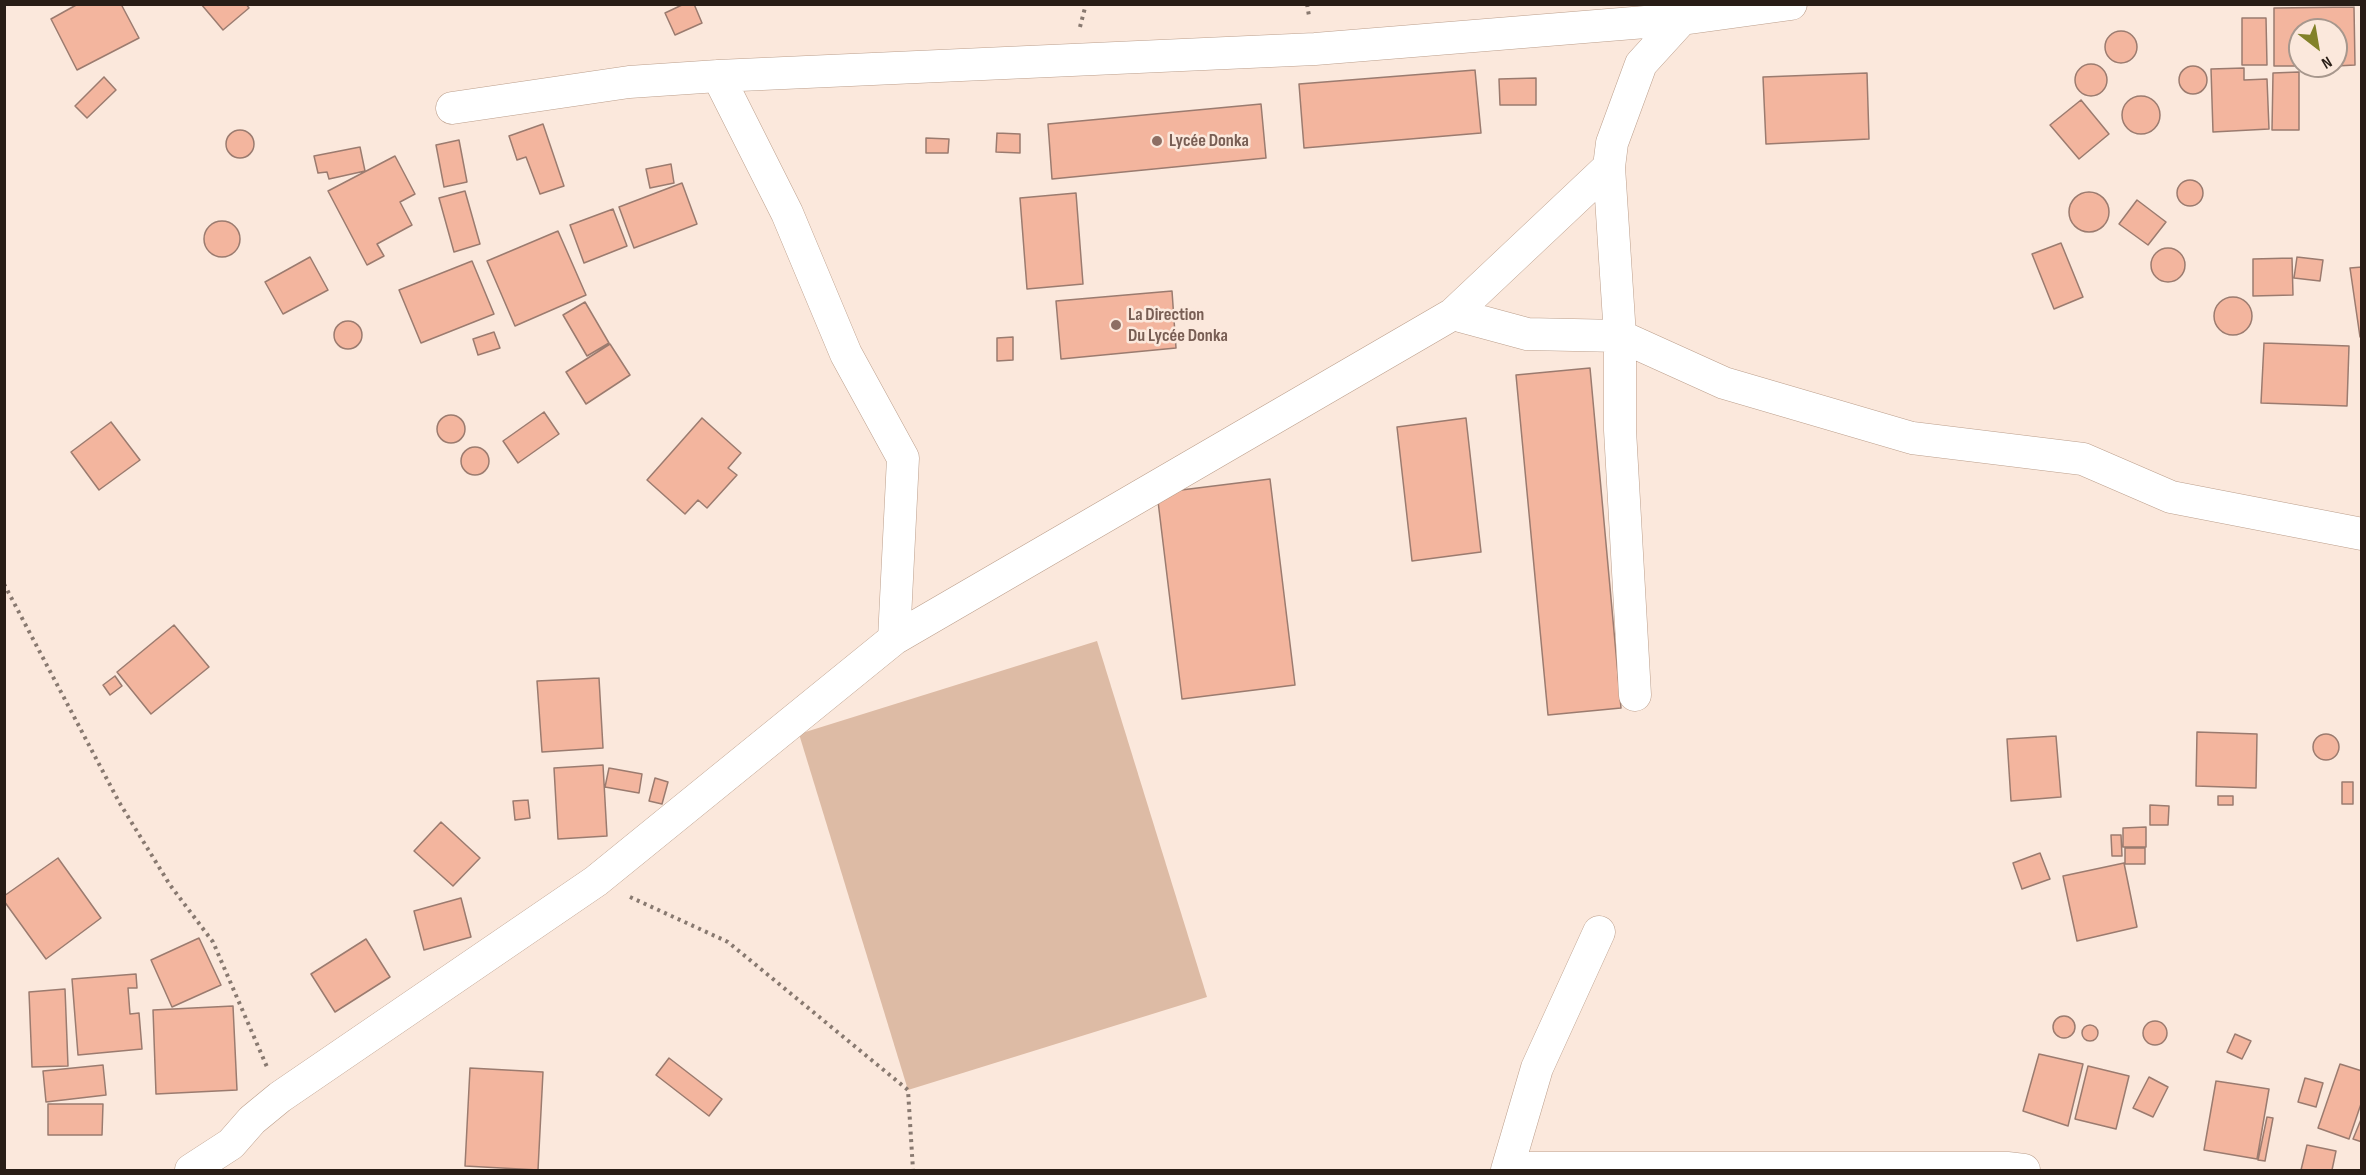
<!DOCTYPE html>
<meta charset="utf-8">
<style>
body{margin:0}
#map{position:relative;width:2366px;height:1175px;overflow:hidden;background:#fbe8dc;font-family:"Sofia Sans Condensed",sans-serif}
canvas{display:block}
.frame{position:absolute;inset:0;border:6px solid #281d16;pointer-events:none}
.north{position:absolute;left:2288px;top:18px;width:60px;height:60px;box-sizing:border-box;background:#fbe8dc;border:2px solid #a7978d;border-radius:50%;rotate:149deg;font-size:16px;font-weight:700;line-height:24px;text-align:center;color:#281d16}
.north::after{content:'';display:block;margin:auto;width:21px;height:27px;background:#828129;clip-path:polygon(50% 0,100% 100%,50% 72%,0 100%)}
</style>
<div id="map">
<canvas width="2366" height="1175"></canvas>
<div class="frame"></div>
<div class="north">N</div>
</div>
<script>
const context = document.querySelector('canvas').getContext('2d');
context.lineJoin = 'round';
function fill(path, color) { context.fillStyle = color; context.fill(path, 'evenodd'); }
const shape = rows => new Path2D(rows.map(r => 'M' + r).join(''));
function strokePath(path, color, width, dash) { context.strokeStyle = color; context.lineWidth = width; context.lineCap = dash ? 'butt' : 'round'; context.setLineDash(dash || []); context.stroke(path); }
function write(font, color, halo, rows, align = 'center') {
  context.font = font + ' "Sofia Sans Condensed",sans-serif'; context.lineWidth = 5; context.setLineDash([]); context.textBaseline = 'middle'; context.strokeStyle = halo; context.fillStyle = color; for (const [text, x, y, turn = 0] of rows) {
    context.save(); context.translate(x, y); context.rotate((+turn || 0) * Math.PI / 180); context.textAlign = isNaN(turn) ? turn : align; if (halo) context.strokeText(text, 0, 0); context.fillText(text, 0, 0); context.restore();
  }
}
fill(shape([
 [1097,641,1207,997,908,1090,799,734]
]), '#ddbba5');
const building = shape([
 [78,4,121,4,139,38,77,70,51,19,78,4],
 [201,4,246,4,249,8,223,30,201,4],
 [684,4,694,4,702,23,675,35,665,13,684,4],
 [2354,7,2355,65,2336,66,2336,30,2300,30,2300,66,2304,66,2274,66,2274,8,2354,7],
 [2242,18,2266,18,2267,65,2242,65,2242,18],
 '2105 47a16 16 0 1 1 32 0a16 16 0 1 1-32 0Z',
 '2075 80a16 16 0 1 1 32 0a16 16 0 1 1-32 0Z',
 '2179 80a14 14 0 1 1 28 0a14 14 0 1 1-28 0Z',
 [2244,68,2244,80,2267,79,2269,129,2213,132,2211,69,2244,68],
 [1475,70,1481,133,1304,148,1299,84,1475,70],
 [2299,72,2299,130,2272,130,2273,73,2299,72],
 [1867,73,1869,139,1766,144,1763,77,1867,73],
 [104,77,116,90,87,118,75,106,104,77],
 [1536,78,1536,105,1500,105,1499,79,1536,78],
 '2122 115a19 19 0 1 1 38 0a19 19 0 1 1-38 0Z',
 [2081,100,2109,134,2079,159,2050,125,2081,100],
 [1261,104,1266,158,1052,179,1048,124,1261,104],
 [543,124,564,186,540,194,526,157,517,160,509,136,543,124],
 '226 144a14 14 0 1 1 28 0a14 14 0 1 1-28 0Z',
 [997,133,1020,134,1020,153,996,152,997,133],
 [926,138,949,139,948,153,926,153,926,138],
 [459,140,467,182,444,187,436,145,459,140],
 [360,147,365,171,329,179,327,172,318,173,314,156,360,147],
 [395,156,415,194,400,202,412,225,377,244,384,256,367,265,328,191,395,156],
 [671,164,674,183,650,188,646,169,671,164],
 '2177 193a13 13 0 1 1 26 0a13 13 0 1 1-26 0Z',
 [682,183,697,224,634,248,619,207,682,183],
 [465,191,480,244,454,252,439,198,465,191],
 '2069 212a20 20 0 1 1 40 0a20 20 0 1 1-40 0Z',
 [1076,193,1083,284,1027,289,1020,198,1076,193],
 [2137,200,2166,222,2148,245,2119,224,2137,200],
 [613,209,627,246,584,263,570,225,613,209],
 '204 239a18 18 0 1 1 36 0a18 18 0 1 1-36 0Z',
 [558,231,586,295,515,326,487,261,558,231],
 [2061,243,2083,297,2054,309,2032,254,2061,243],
 '2151 265a17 17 0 1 1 34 0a17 17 0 1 1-34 0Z',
 [310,257,328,290,283,314,265,282,310,257],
 [2297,257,2323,260,2320,281,2294,278,2297,257],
 [2292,258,2293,295,2253,296,2253,259,2292,258],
 [472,261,494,314,421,343,399,290,472,261],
 [2362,267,2362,337,2360,337,2350,268,2362,267],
 [1172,291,1176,348,1061,359,1056,301,1172,291],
 '2214 316a19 19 0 1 1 38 0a19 19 0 1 1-38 0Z',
 [585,302,609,343,587,356,563,315,585,302],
 '334 335a14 14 0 1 1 28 0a14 14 0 1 1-28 0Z',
 [494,332,500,348,478,355,473,339,494,332],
 [1013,337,1013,360,997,361,997,338,1013,337],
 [2264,343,2349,346,2347,406,2261,403,2264,343],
 [610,344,630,375,586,404,566,372,610,344],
 [1590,368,1621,708,1548,715,1516,375,1590,368],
 [544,412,559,434,518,463,503,441,544,412],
 '437 429a14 14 0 1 1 28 0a14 14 0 1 1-28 0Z',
 [702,418,741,453,728,468,737,475,707,508,698,500,685,514,647,480,702,418],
 [1466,418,1481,552,1412,561,1397,427,1466,418],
 [111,422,140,460,99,490,71,452,111,422],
 '461 461a14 14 0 1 1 28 0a14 14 0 1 1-28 0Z',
 [1270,479,1295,685,1182,699,1157,493,1270,479],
 [174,625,209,667,151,714,117,672,174,625],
 [115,676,122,686,110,695,103,685,115,676],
 [599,678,603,748,542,752,537,681,599,678],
 [2197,732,2257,734,2256,788,2196,786,2197,732],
 '2313 747a13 13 0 1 1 26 0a13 13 0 1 1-26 0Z',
 [2056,736,2061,797,2011,801,2007,739,2056,736],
 [603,765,607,836,558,839,554,768,603,765],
 [609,768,642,774,639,793,605,787,609,768],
 [655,778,668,782,662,804,649,801,655,778],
 [2342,782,2353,782,2353,804,2342,804,2342,782],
 [2218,796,2233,796,2233,805,2218,805,2218,796],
 [528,800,530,818,515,820,513,801,528,800],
 [2150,805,2169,806,2168,825,2150,825,2150,805],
 [441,822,480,858,453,886,414,851,441,822],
 [2146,827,2146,847,2123,847,2123,828,2146,827],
 [2111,835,2121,835,2122,856,2112,856,2111,835],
 [2125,848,2145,848,2145,864,2125,864,2125,848],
 [2040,853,2050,879,2022,889,2013,863,2040,853],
 [58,858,101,918,46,959,4,901,4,896,58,858],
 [2124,863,2137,927,2077,941,2063,876,2124,863],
 [461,898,471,937,424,950,414,911,461,898],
 [199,938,221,985,172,1007,151,960,199,938],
 [366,939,390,977,335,1012,311,974,366,939],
 [136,974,137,988,128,988,130,1014,139,1013,142,1049,78,1055,72,979,136,974],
 [65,989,68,1066,32,1067,29,992,65,989],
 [233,1006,237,1090,156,1094,153,1010,233,1006],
 '2053 1027a11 11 0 1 1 22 0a11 11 0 1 1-22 0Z',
 '2143 1033a12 12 0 1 1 24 0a12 12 0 1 1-24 0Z',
 '2082 1033a8 8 0 1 1 16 0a8 8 0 1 1-16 0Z',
 [2235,1034,2251,1041,2242,1059,2227,1052,2235,1034],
 [2039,1054,2083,1064,2068,1126,2023,1111,2039,1054],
 [669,1058,722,1099,709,1116,656,1075,669,1058],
 [2340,1064,2362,1071,2362,1101,2349,1139,2318,1128,2340,1064],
 [103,1065,106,1095,46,1102,43,1071,103,1065],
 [2088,1066,2129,1076,2116,1129,2075,1119,2088,1066],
 [470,1068,543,1072,538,1170,465,1166,470,1068],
 [2149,1077,2168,1087,2153,1117,2133,1108,2149,1077],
 [2305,1078,2323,1083,2316,1107,2298,1102,2305,1078],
 [2216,1081,2269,1089,2257,1159,2204,1150,2216,1081],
 [48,1104,103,1104,102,1135,48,1135,48,1104],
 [2267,1117,2273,1118,2265,1161,2258,1160,2267,1117],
 [2362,1117,2362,1142,2353,1139,2362,1117],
 [2307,1145,2336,1151,2332,1170,2301,1170,2307,1145]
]);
fill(building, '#f3b59e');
strokePath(building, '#9b7b6f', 1.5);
const minor = shape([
 [718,76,787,213,846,354,903,458,894,639],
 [452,108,629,82,718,76,1315,49,1682,19,1791,4],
 [1609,167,1620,336,1724,383,1912,438,2083,459,2171,497,2362,534],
 [1453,314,1527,334,1620,336,1620,430,1635,695],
 [1508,1168,2007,1168,2024,1170],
 [191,1170,231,1144,252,1120,280,1097,596,881,894,639,1453,314,1609,167,1612,143,1641,64,1682,19],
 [1507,1170,1537,1068,1599,932]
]);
strokePath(minor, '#bb9e8b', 33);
strokePath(shape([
 [1307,4,1309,16],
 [1080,27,1086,4],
 [4,584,119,802,170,885,213,942,267,1067],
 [630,897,728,942,908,1090,913,1170]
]), '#887970', 4, [3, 4.5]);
strokePath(minor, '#fff', 32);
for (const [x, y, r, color] of [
 [1157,141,6,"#8d6e63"],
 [1116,325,6,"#8d6e63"]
]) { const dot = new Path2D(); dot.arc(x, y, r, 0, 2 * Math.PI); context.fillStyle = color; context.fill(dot); strokePath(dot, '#fbe8dc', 2); }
write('bold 18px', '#785e54', '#fbe8dc', [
 ["Lycée Donka",1169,141],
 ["La Direction",1128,315],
 ["Du Lycée Donka",1128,336]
], 'left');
</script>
